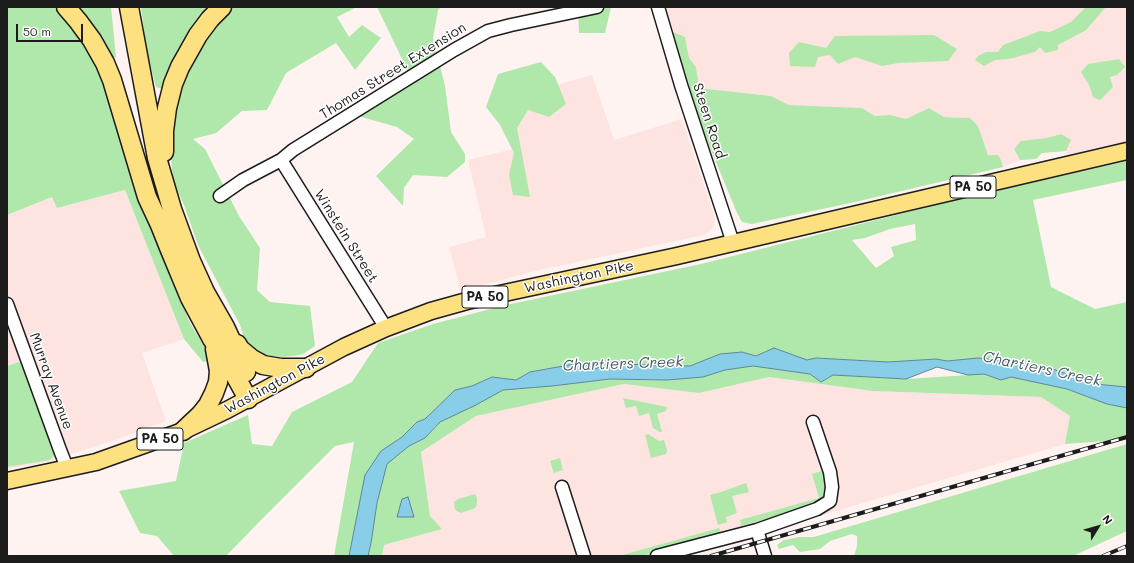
<!DOCTYPE html>
<style>
body{margin:0}
#map{position:relative;width:1134px;height:563px;overflow:hidden;background:#fff3f1;font-family:Mali,sans-serif}
canvas{display:block}
.frame{position:absolute;inset:0;border:8px solid #1c1c1c;pointer-events:none}
.north{position:absolute;left:1078px;top:507px;width:40px;height:40px;-webkit-text-stroke:3px #fff;paint-order:stroke;rotate:53deg;font-size:11px;font-weight:700;line-height:16px;text-align:center;color:#1c1c1c}
.north::after{content:'';display:block;margin:auto;width:14px;height:18px;background:#1c1c1c;clip-path:polygon(50% 0,100% 100%,50% 72%,0 100%)}
.scale{position:absolute;left:16px;top:24px;width:67px;height:18px;box-sizing:border-box;border:2px solid #1c1c1c;border-top:0;padding-left:5px;font-size:12px;line-height:14px;white-space:nowrap;color:#1c1c1c;-webkit-text-stroke:3px #fff;paint-order:stroke}
</style>
<div id="map">
<canvas width="1134" height="563"></canvas>
<div class="frame"></div>
<div class="north">N</div>
<div class="scale">50 m</div>
</div>
<script>
const context = document.querySelector('canvas').getContext('2d');
context.lineJoin = 'round';
function fill(path, color) { context.fillStyle = color; context.fill(path, 'evenodd'); }
const shape = rows => new Path2D(rows.map(r => 'M' + r).join(''));
function strokePath(path, color, width, dash) { context.strokeStyle = color; context.lineWidth = width; context.lineCap = dash ? 'butt' : 'round'; context.setLineDash(dash || []); context.stroke(path); }
function write(font, color, halo, rows, align = 'center') {
  context.font = font + ' Mali,sans-serif'; context.lineWidth = 3; context.setLineDash([]); context.textBaseline = 'middle'; context.strokeStyle = halo; context.fillStyle = color; for (const [text, x, y, turn = 0] of rows) {
    context.save(); context.translate(x, y); context.rotate((+turn || 0) * Math.PI / 180); context.textAlign = isNaN(turn) ? turn : align; if (halo) context.strokeText(text, 0, 0); context.fillText(text, 0, 0); context.restore();
  }
}
fill(shape([
 [664,7,1127,7,1127,141,1067,155,1061,134,1014,149,1020,160,1003,167,1001,160,988,155,978,126,969,118,944,117,929,108,906,119,890,115,875,116,862,108,789,105,771,96,698,88,696,67,689,58,685,37,670,38],
 [592,75,614,140,682,119,715,218,714,226,710,231,704,235,535,271,461,291,449,247,486,237,468,160,512,149,501,100],
 [125,190,184,339,142,353,166,421,115,440,43,463,7,469,7,215,53,197,58,208],
 [769,377,873,391,1041,397,1070,416,1065,444,682,556,382,556,384,545,442,529,430,516,421,452,476,416,625,384,699,393]
]), '#fee4e0');
fill(shape([
 [7,7,53,7,57,10,87,45,102,78,136,187,189,321,212,360,203,362,184,339,125,190,57,208,52,197,7,215],
 [71,7,111,7,116,57,108,60],
 [141,7,214,7,166,90,156,87,147,53],
 [233,7,357,7,337,17,349,37,362,25,381,38,355,70,336,43,286,73,267,110,242,111,216,133,193,139,205,149,239,216,260,248,257,290,270,302,310,306,315,346,303,354,294,356,280,357,261,354,246,344,240,325,198,245,184,205,173,180,170,145,174,116,179,94,191,63,208,33],
 [377,7,441,7,438,10,433,38,445,86,451,132,465,154,465,162,447,177,413,175,404,188,403,206,376,176,414,139,397,127,358,116,409,87,406,67],
 [578,7,611,7,605,33,579,33],
 [1086,7,1106,7,1086,30,1058,45,1058,50,1045,53,1040,47,1035,52,1009,59,995,60,984,66,975,60,978,56,986,52,998,52,1003,45,1040,31,1050,32,1071,22],
 [673,32,685,37,689,58,696,67,699,88,771,96,789,105,862,108,875,116,890,115,906,119,929,108,944,117,970,118,978,126,988,155,998,155,1001,160,1003,167,855,202,752,224,742,222,737,213,704,133,670,38],
 [934,35,957,49,948,61,898,63,882,66,855,57,838,64,830,55,818,57,815,67,790,66,789,53,799,42,826,48,835,36],
 [1119,59,1125,67,1117,75,1110,77,1113,87,1100,100,1093,97,1089,85,1081,72,1088,64],
 [541,62,555,77,566,104,549,117,528,110,517,128,530,197,513,195,509,175,514,153,500,125,486,107,498,74],
 [1061,134,1071,140,1066,151,1042,153,1036,159,1020,160,1014,149,1021,141,1047,138],
 [1127,161,1127,180,1033,200,1051,287,1095,309,1127,302,1127,387,1095,384,1050,368,1019,363,978,358,947,361,936,359,888,362,816,358,807,360,774,348,756,356,742,352,720,354,690,366,617,364,602,365,596,369,580,363,530,372,516,380,492,377,472,386,455,390,425,419,417,422,402,437,381,451,357,520,349,556,334,556,354,442,335,446,261,520,226,556,174,556,157,536,140,533,119,491,176,481,184,443,248,415,252,444,272,446,292,412,352,382,378,343,433,324,506,305,701,264,952,201],
 [915,224,916,240,891,247,894,256,876,268,852,240,865,238,890,229],
 [22,361,55,454,50,460,7,467,7,366],
 [753,366,810,374,821,382,833,375,906,379,984,374,1001,380,1011,377,1067,389,1107,404,1127,408,1127,435,1106,441,1065,444,1070,416,1041,397,873,391,769,377,699,393,624,384,476,416,421,452,430,516,442,529,384,545,382,556,368,556,371,543,377,503,387,464,409,446,425,438,440,422,503,390,552,386,610,379,667,380,703,377,725,370],
 [623,398,667,407,666,411,657,414,662,432,660,432,653,428,649,413,639,416,636,406,626,408],
 [648,434,659,441,664,440,667,450,666,454,651,458,645,435],
 [1127,444,1127,531,1073,556,854,556,857,546,857,536,852,534,830,541,820,549,800,552,793,545,779,549,777,545,784,540,799,537,814,537],
 [560,458,563,470,554,473,550,461],
 [822,471,825,477,827,487,825,498,821,503,778,516,741,526,740,520,819,498,812,474],
 [746,483,749,492,732,496,737,513,726,517,727,522,718,525,710,495,721,492],
 [475,494,477,498,477,502,476,507,473,509,461,513,457,511,455,509,454,502,458,499],
 [719,528,721,533,676,547,642,556,619,556]
]), '#b0e7aa');
const water = shape([
 [774,348,807,360,816,358,888,362,936,359,947,361,978,358,1019,363,1050,368,1095,384,1127,387,1127,408,1107,404,1067,389,1011,377,1001,380,984,374,968,375,937,367,906,379,833,375,821,382,810,374,753,366,725,370,703,377,667,380,610,379,552,386,503,390,476,405,440,422,425,438,409,446,387,464,377,503,371,543,368,556,349,556,365,475,381,451,402,437,417,422,425,419,455,390,472,386,492,377,516,380,530,372,580,363,596,369,602,365,617,364,690,366,720,354,742,352,756,356,774,348],
 [408,497,414,517,397,517,402,499,408,497]
]);
fill(water, '#88cee9');
strokePath(water, '#5d8797', 1);
const minor = shape([
 [658,7,681,85,733,243],
 [281,160,386,328],
 [220,196,243,180,281,160,293,150,454,50,488,31,511,25,597,7],
 [7,304,60,450,67,468],
 [562,487,584,556],
 [757,530,765,556],
 [657,556,757,530,817,509,830,501,832,487,830,472,813,422]
]);
const major = shape([
 [7,481,96,462,183,431,227,410,344,347,386,328,431,311,467,301,677,256,1127,151]
]);
const highway = shape([
 [66,7,78,21,92,40,105,63,112,80,147,197,160,225,170,250,190,298,212,339,227,361,248,399],
 [129,7,157,158,172,209,191,261,205,292,225,327,246,372],
 [164,152,164,131,167,108,173,84,180,67,198,35,210,19,222,7],
 [237,344,240,349,252,359,263,365,281,368,306,368],
 [183,431,200,415,208,405,214,393,218,382,219,371,215,349]
]);
strokePath(minor, '#1c1c1c', 15);
strokePath(major, '#1c1c1c', 19);
strokePath(highway, '#1c1c1c', 21);
strokePath(minor, '#fff', 12);
strokePath(major, '#fde080', 16);
strokePath(highway, '#fde080', 18);
const rail = shape([
 [711,556,1127,437],
 [1103,556,1127,546]
]);
strokePath(rail, '#1c1c1c', 4);
strokePath(rail, '#fff', 2.5, [8]);
for (const [x, y, w] of [
 [973,187,46],
 [485,297,46],
 [160,439,46]
]) { const box = new Path2D(); box.roundRect(x - w / 2, y - 11, w, 22, 3); context.fillStyle = '#fff'; context.fill(box); strokePath(box, '#1c1c1c', 1); }
write('bold 13px', '#1c1c1c', null, [
 ["PA 50",973,187],
 ["PA 50",485,297],
 ["PA 50",160,439]
]);
write('14px', '#1c1c1c', '#fff', [
 ["Thomas Street Extension",393,71,-32],
 ["Steen Road",709,121,72],
 ["Winstein Street",346,236,58],
 ["Washington Pike",579,277,-12],
 ["Murray Avenue",51,381,70],
 ["Washington Pike",275,384,-28]
]);
write('italic 15px', '#425a64', '#fff', [
 ["Chartiers Creek",623,364,-2],
 ["Chartiers Creek",1042,369,12]
]);
</script>
